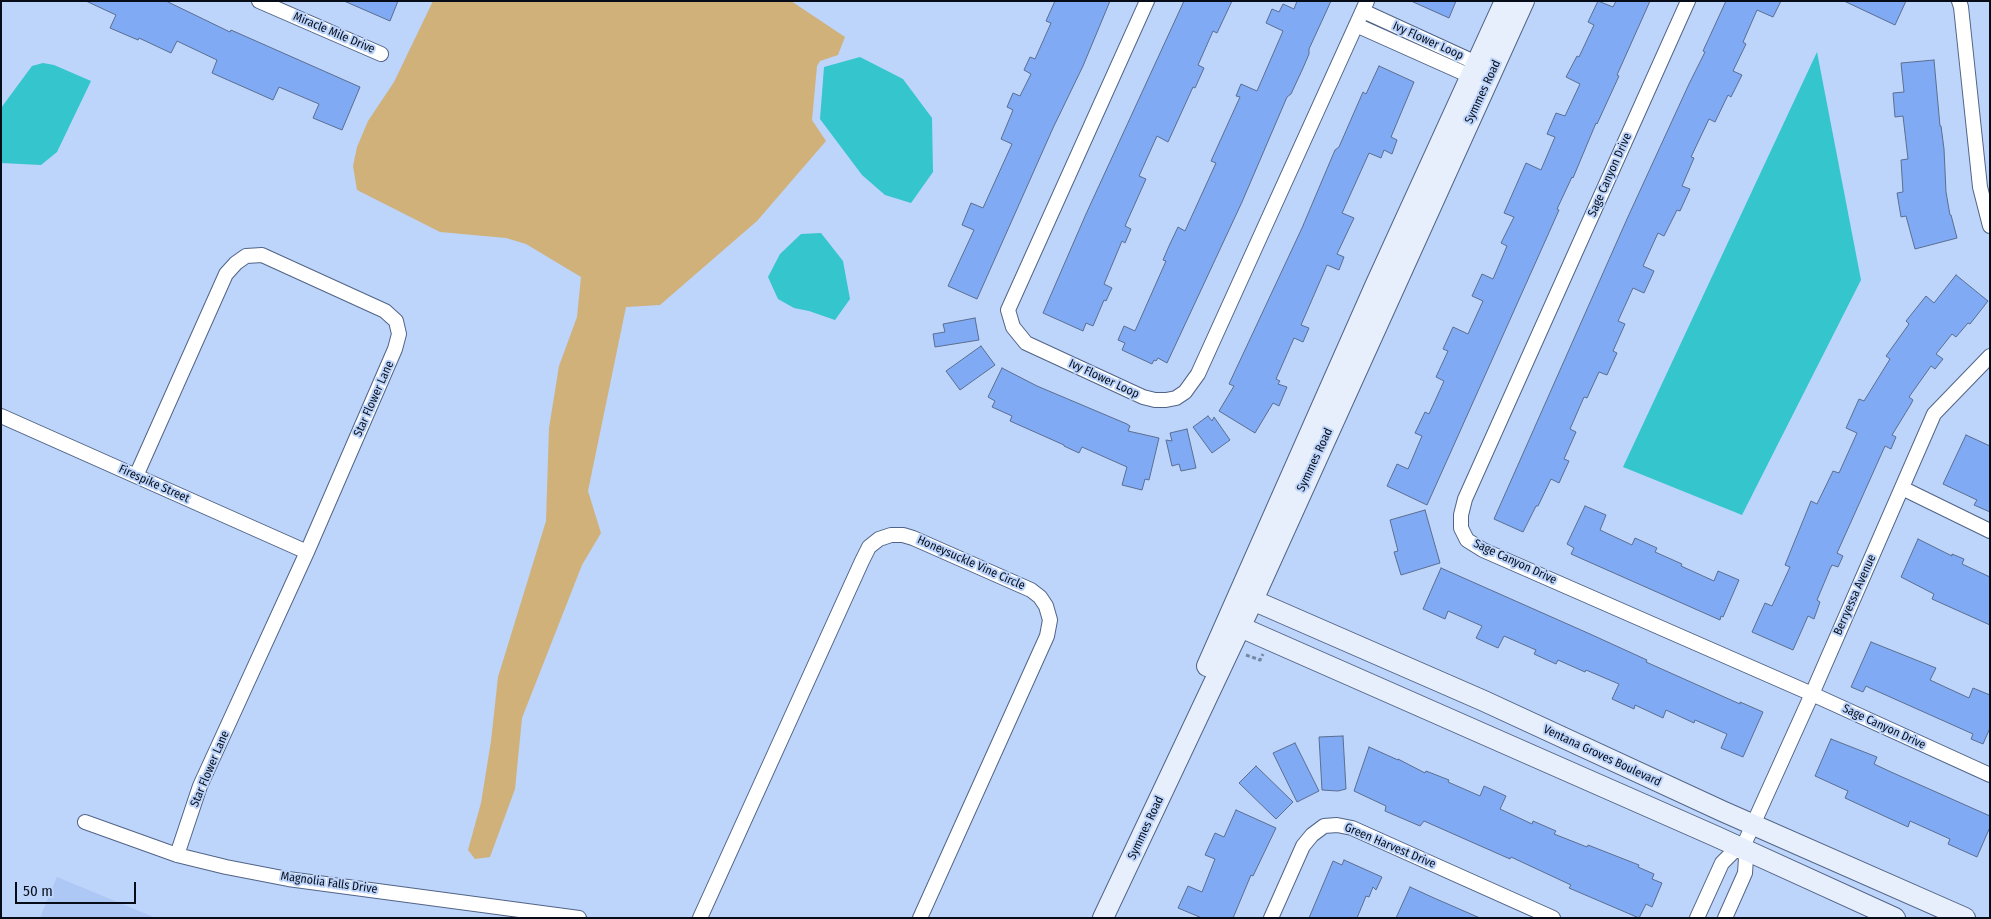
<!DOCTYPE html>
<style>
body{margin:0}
#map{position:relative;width:1991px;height:919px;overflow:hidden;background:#bdd4fb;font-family:"Fira Sans Condensed",sans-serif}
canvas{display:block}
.frame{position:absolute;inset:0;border:2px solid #060d19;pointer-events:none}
.scale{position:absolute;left:15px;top:882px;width:121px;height:22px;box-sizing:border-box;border:2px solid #060d19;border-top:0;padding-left:6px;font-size:15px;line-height:18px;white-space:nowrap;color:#060d19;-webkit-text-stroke:4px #bdd4fb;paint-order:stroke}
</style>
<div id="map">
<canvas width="1991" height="919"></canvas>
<div class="frame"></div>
<div class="scale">50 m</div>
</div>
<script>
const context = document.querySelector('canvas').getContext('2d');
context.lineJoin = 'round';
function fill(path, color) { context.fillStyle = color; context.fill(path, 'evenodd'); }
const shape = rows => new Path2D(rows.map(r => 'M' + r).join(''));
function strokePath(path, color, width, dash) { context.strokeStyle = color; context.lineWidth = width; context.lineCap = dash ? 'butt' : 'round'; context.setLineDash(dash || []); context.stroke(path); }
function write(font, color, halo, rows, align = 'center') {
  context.font = font + ' "Fira Sans Condensed",sans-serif'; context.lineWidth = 4; context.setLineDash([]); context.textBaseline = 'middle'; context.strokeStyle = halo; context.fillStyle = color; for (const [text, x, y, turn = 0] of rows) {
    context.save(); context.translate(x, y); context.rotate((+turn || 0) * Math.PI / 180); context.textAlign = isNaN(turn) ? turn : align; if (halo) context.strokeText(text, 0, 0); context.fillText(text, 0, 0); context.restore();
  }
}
fill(shape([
 [57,877,156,918,40,918]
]), '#aec8f5');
fill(shape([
 [433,1,791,1,845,37,838,55,820,61,817,66,812,120,826,141,757,221,660,305,626,307,588,491,601,533,582,565,522,718,515,789,490,857,475,859,468,850,481,803,491,741,498,677,546,521,549,428,559,366,577,317,581,277,526,244,506,238,440,232,357,190,353,166,357,147,368,121,394,82]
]), '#d0b17a');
fill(shape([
 [1817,52,1861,280,1742,515,1623,467],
 [860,57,903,79,932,118,933,172,911,203,885,195,862,175,820,119,824,67],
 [43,63,54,65,91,81,57,152,41,165,1,163,1,108,32,66],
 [821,233,843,261,850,299,835,320,809,311,794,308,778,299,768,277,780,254,801,234]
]), '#34c5cd');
const building = shape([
 [86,1,166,1,230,32,231,30,360,87,342,130,313,118,319,104,279,87,273,100,212,73,217,60,177,41,171,53,139,38,138,40,110,28,116,15,86,1],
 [344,1,398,1,390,21,344,1],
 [1055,1,1110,1,1083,66,1053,128,977,299,948,286,974,230,962,225,971,203,983,208,1012,144,1001,139,1013,110,1007,107,1013,93,1020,96,1031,74,1024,70,1030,57,1035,59,1051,23,1046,21,1055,1],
 [1184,1,1232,1,1217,33,1213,31,1198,65,1204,68,1195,88,1193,87,1168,142,1157,136,1139,176,1146,179,1125,226,1131,229,1125,243,1122,241,1104,284,1112,288,1106,301,1104,300,1093,326,1086,323,1083,331,1043,313,1086,214,1184,1],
 [1297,1,1331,1,1309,49,1309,54,1303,68,1291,94,1287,97,1242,202,1167,363,1158,358,1156,361,1154,360,1152,364,1122,350,1125,343,1118,340,1124,326,1135,331,1166,261,1163,260,1169,246,1178,227,1185,231,1216,163,1211,161,1240,97,1236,96,1241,84,1257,91,1283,31,1266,23,1272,9,1279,12,1283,4,1294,9,1297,1],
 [1411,1,1456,1,1449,18,1411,1],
 [1598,1,1613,7,1616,1,1650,1,1617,75,1619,76,1597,124,1596,123,1573,178,1572,177,1557,209,1559,210,1551,228,1427,505,1387,486,1397,464,1408,469,1422,436,1415,433,1425,412,1429,414,1444,381,1436,377,1448,351,1443,349,1453,327,1468,334,1483,301,1472,296,1482,274,1493,279,1507,246,1501,243,1514,217,1504,213,1526,163,1541,170,1555,137,1547,134,1556,113,1565,116,1580,84,1566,77,1577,56,1579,57,1594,25,1588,22,1598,1],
 [1726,1,1781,1,1773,17,1757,10,1743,42,1746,44,1733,71,1742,75,1731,97,1728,95,1715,122,1709,119,1691,157,1694,158,1682,186,1690,189,1680,211,1677,210,1664,236,1658,233,1643,266,1654,271,1644,293,1633,288,1618,321,1625,324,1613,351,1617,353,1607,375,1599,372,1587,398,1584,397,1570,429,1576,432,1564,459,1569,461,1559,483,1551,479,1538,506,1536,506,1523,532,1494,519,1627,219,1689,84,1705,52,1703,51,1726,1],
 [1844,1,1906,1,1895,25,1844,1],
 [1934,60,1940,126,1941,126,1944,149,1946,192,1950,215,1951,215,1957,238,1915,249,1906,216,1901,217,1897,193,1903,192,1901,160,1908,159,1903,116,1895,117,1893,93,1904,92,1901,63,1934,60],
 [1379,66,1414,82,1391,137,1397,140,1392,154,1384,150,1381,158,1369,153,1342,213,1354,218,1337,254,1344,257,1339,270,1327,265,1301,325,1309,328,1303,342,1294,338,1276,379,1280,381,1278,384,1287,387,1279,406,1273,403,1255,433,1219,411,1234,386,1229,384,1302,228,1335,150,1339,147,1363,92,1366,94,1379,66],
 [1956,275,1988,301,1970,324,1968,323,1956,337,1952,334,1936,354,1943,359,1935,369,1931,366,1909,397,1913,400,1911,404,1892,435,1896,437,1891,449,1885,446,1837,553,1843,556,1838,567,1832,565,1830,569,1817,600,1820,602,1814,619,1808,616,1793,650,1752,632,1765,603,1772,606,1790,567,1785,565,1811,501,1817,504,1833,471,1839,473,1857,433,1846,428,1859,399,1864,401,1890,359,1886,356,1909,324,1906,321,1926,296,1934,303,1956,275],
 [975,318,979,340,935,347,933,334,945,332,943,324,975,318],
 [981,346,995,365,960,390,946,371,981,346],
 [1002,368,1037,386,1127,424,1130,426,1128,431,1159,438,1149,480,1145,479,1142,490,1122,485,1127,467,1082,447,1079,453,1064,446,1064,445,1010,421,1012,416,992,407,995,401,988,397,1002,368],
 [1208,416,1212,421,1214,417,1230,440,1212,453,1193,427,1208,416],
 [1187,429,1196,468,1181,471,1179,464,1172,466,1166,440,1172,441,1170,433,1187,429],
 [1966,435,1990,446,1990,512,1974,505,1977,500,1943,484,1966,435],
 [1585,506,1606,515,1600,530,1632,545,1635,538,1657,548,1655,552,1682,564,1681,566,1714,581,1718,571,1739,580,1723,617,1721,616,1720,620,1571,554,1574,548,1567,544,1585,506],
 [1425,510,1440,563,1401,575,1394,552,1398,551,1390,520,1425,510],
 [1918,539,1952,556,1952,554,1964,559,1962,564,1990,577,1990,625,1932,599,1934,594,1901,577,1918,539],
 [1441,568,1590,634,1647,660,1646,662,1740,704,1740,702,1763,712,1743,757,1721,748,1727,734,1695,720,1694,723,1666,710,1663,718,1635,705,1634,709,1612,699,1619,684,1586,670,1585,672,1558,660,1556,664,1534,654,1536,650,1504,636,1498,648,1476,638,1482,626,1448,611,1445,619,1423,609,1441,568],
 [1871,642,1936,668,1930,680,1969,698,1973,688,1990,695,1990,728,1983,744,1971,739,1973,734,1870,688,1866,686,1863,692,1851,687,1871,642],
 [1343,736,1346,789,1338,791,1322,790,1319,737,1343,736],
 [1831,739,1877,757,1874,764,1891,772,1990,816,1990,827,1977,857,1948,844,1950,839,1910,821,1908,827,1845,798,1848,791,1815,776,1831,739],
 [1295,743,1319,791,1297,802,1273,753,1295,743],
 [1369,747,1398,760,1398,759,1425,773,1426,771,1449,780,1448,782,1480,796,1484,786,1506,796,1500,809,1532,824,1533,821,1556,831,1554,834,1587,847,1588,845,1639,865,1638,867,1654,874,1652,879,1662,883,1652,907,1646,904,1639,918,1569,888,1571,885,1511,857,1510,859,1424,821,1420,826,1385,811,1386,806,1354,791,1369,747],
 [1256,766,1293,802,1276,819,1239,783,1256,766],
 [1236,810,1276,828,1253,876,1251,875,1233,918,1202,918,1178,908,1188,886,1202,892,1215,859,1205,855,1215,833,1224,837,1236,810],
 [1344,860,1382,877,1376,890,1373,887,1369,897,1366,896,1357,918,1309,918,1333,861,1342,865,1344,860],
 [1410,887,1434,898,1480,918,1396,918,1410,887]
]);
fill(building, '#80aaf4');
strokePath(building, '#5a6e90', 1);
const street = shape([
 [259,1,381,54],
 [1147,1,1008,310,1013,327,1026,343,1143,397,1155,400,1166,400,1176,398,1185,392,1198,374,1367,1],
 [1688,1,1465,499,1461,515,1461,528,1467,540,1483,550,1812,694,1990,775],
 [1959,1,1961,7,1980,187,1990,226],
 [1363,11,1483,66],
 [1356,25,1479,80],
 [1,416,307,552],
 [136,476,226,274,236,263,246,256,262,255,385,311,396,321,399,334,395,349,307,552,200,786,177,855],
 [1902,488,1990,531],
 [85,822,177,855,226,867,288,879,579,918],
 [700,918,862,561,869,547,879,539,891,535,903,535,913,538,1031,590,1040,597,1046,606,1050,620,1047,636,920,918],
 [1271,918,1303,846,1312,835,1324,826,1337,825,1352,828,1553,918],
 [1697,918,1722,863,1733,852,1742,849,1812,694,1934,414,1990,356],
 [1725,918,1745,873,1746,858,1742,849]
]);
const secondary = shape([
 [1241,595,1484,701,1722,811,1965,918],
 [1229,622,1715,836,1895,918],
 [1207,666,1375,286,1505,1],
 [1103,918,1253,600,1524,1]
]);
strokePath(street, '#516486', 16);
strokePath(secondary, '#516486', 22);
strokePath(shape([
 [1246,655,1260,660,1263,654]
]), '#7788a4', 3, [4, 2.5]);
strokePath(street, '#fff', 14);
strokePath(secondary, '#e7effc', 20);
write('12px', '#060d19', '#bdd4fb', [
 ["Miracle Mile Drive",334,33,23],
 ["Ivy Flower Loop",1428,41,24],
 ["Symmes Road",1483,92,-65],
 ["Sage Canyon Drive",1610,175,-66],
 ["Ivy Flower Loop",1104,379,25],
 ["Star Flower Lane",374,399,-66],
 ["Symmes Road",1315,460,-65],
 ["Firespike Street",154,484,24],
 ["Sage Canyon Drive",1515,562,25],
 ["Honeysuckle Vine Circle",971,563,24],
 ["Berryessa Avenue",1855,595,-66],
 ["Sage Canyon Drive",1884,727,25],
 ["Ventana Groves Boulevard",1602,756,25],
 ["Star Flower Lane",210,769,-67],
 ["Symmes Road",1146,828,-65],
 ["Green Harvest Drive",1390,846,23],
 ["Magnolia Falls Drive",329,883,8]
]);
</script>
